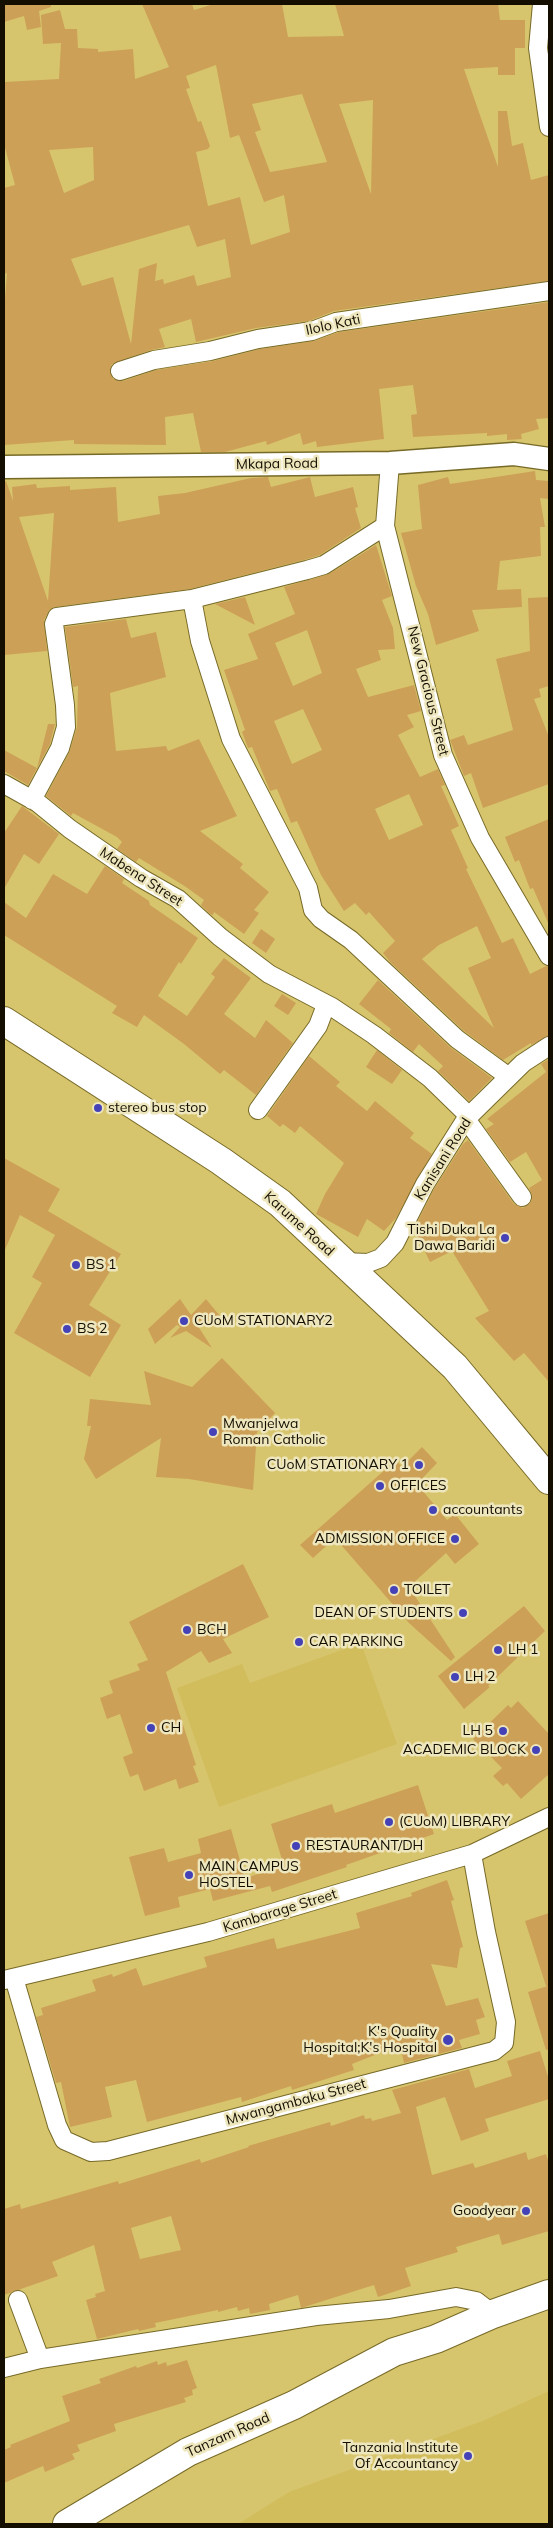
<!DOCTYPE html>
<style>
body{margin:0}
#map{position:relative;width:553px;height:2528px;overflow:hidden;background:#d7c56e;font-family:Mulish,sans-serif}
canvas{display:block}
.frame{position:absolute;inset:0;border:5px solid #140e00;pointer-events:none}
</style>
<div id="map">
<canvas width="553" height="2528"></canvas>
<div class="frame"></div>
</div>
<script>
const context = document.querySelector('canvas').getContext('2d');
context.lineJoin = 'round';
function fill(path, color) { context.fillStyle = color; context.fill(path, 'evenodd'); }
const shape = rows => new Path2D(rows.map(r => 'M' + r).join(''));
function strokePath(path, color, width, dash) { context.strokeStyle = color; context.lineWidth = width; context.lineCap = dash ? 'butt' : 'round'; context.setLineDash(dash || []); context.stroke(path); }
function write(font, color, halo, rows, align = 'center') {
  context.font = font + ' Mulish,sans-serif'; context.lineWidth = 5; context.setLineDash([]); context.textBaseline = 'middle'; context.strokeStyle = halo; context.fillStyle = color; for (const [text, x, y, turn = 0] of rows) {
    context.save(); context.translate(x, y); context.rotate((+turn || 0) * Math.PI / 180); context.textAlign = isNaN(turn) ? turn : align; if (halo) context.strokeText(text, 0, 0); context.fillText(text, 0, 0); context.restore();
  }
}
fill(shape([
 [361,1643,397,1744,219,1807,177,1688,242,1664,250,1683],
 [549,2391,549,2524,238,2524,289,2492,485,2420]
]), '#d2bd5d');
fill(shape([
 [4,4,51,4,51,7,39,11,41,27,27,30,24,16,4,22],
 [142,4,192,4,194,10,214,4,282,4,288,37,344,36,335,4,498,4,500,20,525,20,525,48,515,48,515,75,498,75,498,67,464,69,498,167,498,111,507,111,512,146,523,143,531,180,549,175,549,281,334,311,309,321,256,328,196,342,191,319,159,329,165,347,151,350,112,364,110,369,113,379,123,381,156,370,213,361,260,349,314,341,339,332,549,302,549,418,536,419,539,429,521,434,522,439,507,440,507,434,487,436,487,433,413,437,411,415,417,414,413,385,379,389,384,439,317,447,316,441,303,445,300,433,267,445,266,441,225,452,201,452,193,413,165,417,166,445,74,444,74,440,4,445,4,311,7,273,4,274,4,188,15,185,4,144,4,82,59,79,61,43,43,44,41,15,60,10,65,29,77,29,78,48,98,49,98,52,133,49,135,79,169,67],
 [216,65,230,138,239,135,264,202,284,195,290,232,251,245,240,197,208,206,196,152,208,149,210,146,201,121,198,122,186,89,190,88,186,76],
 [302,94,327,162,270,172,255,132,261,130,252,104],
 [373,100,371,194,339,104],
 [93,147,94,180,64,193,49,150],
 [189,225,197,247,225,239,231,277,197,286,194,275,164,284,163,279,155,281,157,263,139,269,131,344,113,277,82,286,71,259],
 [535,471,536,480,549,481,549,499,540,498,545,527,540,527,541,556,500,561,497,590,521,589,522,607,472,610,479,631,436,645,428,614,416,586,401,533,422,529,418,485,448,477,450,484],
 [268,477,271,487,310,477,315,497,353,487,358,507,355,508,361,528,320,555,304,560,190,589,55,607,50,609,44,620,47,651,4,655,4,482,6,481,13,501,12,487,36,484,37,488,70,486,70,490,116,487,118,522,160,514,158,496,185,493,251,478],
 [54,513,48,601,19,517],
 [376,545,392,596,382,600,393,628,395,649,378,650,381,660,356,669,368,697,414,685,421,711,407,715,414,727,398,735,420,777,438,769,445,785,441,786,459,826,451,830,468,868,466,869,502,943,513,938,530,974,546,966,549,967,549,1036,531,1045,531,1043,503,1060,464,1031,391,963,383,953,395,941,369,912,366,915,355,903,344,911,321,875,297,821,291,823,277,789,270,791,252,747,248,748,242,732,245,730,224,670,258,659,248,634,295,614,284,587,329,574],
 [307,630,322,673,293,686,275,643],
 [303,709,322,750,292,764,274,721],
 [409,794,423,825,389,840,375,809],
 [477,926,491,958,468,968,494,1028,422,959,439,945],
 [245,597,255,625,215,604],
 [549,597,549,686,539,689,541,697,534,699,549,737,549,784,483,808,471,773,464,776,450,740,464,735,468,745,513,730,496,659,530,651,528,598],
 [126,619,131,638,156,632,166,677,110,693,116,751,166,746,168,751,199,739,237,816,200,831,243,864,240,868,269,892,254,910,259,913,244,934,214,912,213,915,210,914,201,905,204,900,186,887,139,858,136,862,117,849,122,842,117,837,73,813,71,816,46,796,69,753,77,727,78,686,73,687,65,627],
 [48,724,55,724,50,744,28,785,4,771,4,750,37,768],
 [22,806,59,834,39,864,24,854,4,889,4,833],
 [549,819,549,925,533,888,530,889,519,860,515,862,505,837],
 [105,866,124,879,122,883,149,901,150,905,198,938,181,964,179,962,158,996,187,1016,215,977,211,974,224,958,251,978,224,1014,255,1038,266,1020,293,1043,256,1095,224,1070,220,1074,184,1044,144,1015,137,1027,112,1013,117,1006,4,935,4,902,26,918,53,874,87,894],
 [261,929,275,939,266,953,252,943],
 [378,980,450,1047,492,1078,469,1101,438,1071,443,1066,419,1044,413,1052,389,1033,391,1029,359,1004],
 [282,994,296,1003,288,1015,274,1006],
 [377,1050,402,1070,392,1084,366,1067],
 [309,1056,340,1082,336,1086,367,1111,375,1101,414,1133,410,1138,432,1154,396,1218,384,1231,367,1219,358,1237,316,1214,325,1194,344,1163,300,1126,295,1133,283,1124,280,1127,267,1116],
 [549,1059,549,1382,524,1353,514,1361,475,1318,489,1311,452,1251,430,1262,414,1229,434,1189,463,1144,468,1140,514,1204,523,1208,531,1202,532,1195,529,1188,542,1180,526,1152,510,1162,486,1129,494,1124,487,1119,546,1072,541,1064],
 [4,1158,60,1189,48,1211,121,1254,89,1305,121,1325,90,1377,14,1333,42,1283,32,1277,55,1235,20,1215,4,1252],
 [180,1299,191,1315,206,1299,220,1316,198,1326,212,1348,186,1331,170,1338,180,1327,177,1325,155,1344,148,1329],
 [222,1358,275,1413,257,1432,253,1490,189,1479,156,1477,161,1438,96,1479,84,1459,91,1426,87,1426,90,1399,151,1405,144,1371,192,1387],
 [422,1447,437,1463,417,1484,447,1520,455,1514,479,1544,455,1564,446,1553,409,1587,455,1657,451,1661,409,1623,335,1538,313,1558,300,1545,396,1460,402,1467],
 [243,1564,269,1617,223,1639,232,1653,209,1663,201,1651,166,1672,196,1765,193,1766,199,1782,179,1789,176,1779,144,1791,138,1774,130,1777,123,1757,133,1753,120,1714,107,1719,100,1698,113,1693,109,1681,140,1670,137,1664,148,1660,129,1622],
 [524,1606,545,1631,488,1686,490,1687,464,1709,438,1676],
 [518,1701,549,1734,549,1774,521,1799,507,1783,503,1786,493,1776,502,1768,473,1739,508,1705,511,1708],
 [418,1785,434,1834,346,1865,347,1867,272,1892,270,1886,213,1901,210,1889,178,1897,180,1907,145,1916,129,1857,164,1848,168,1862,201,1853,198,1839,231,1829,245,1878,284,1866,271,1824,332,1804,335,1813],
 [447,1880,454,1900,451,1901,463,1947,460,1948,457,1968,431,1964,446,2006,478,1998,485,2017,476,2020,480,2034,459,2040,462,2048,404,2063,400,2045,352,2064,354,2070,292,2090,291,2086,242,2102,241,2097,147,2122,136,2080,105,2087,112,2117,70,2127,61,2082,56,2083,36,2017,43,2015,41,2008,96,1991,92,1980,112,1974,113,1977,136,1968,143,1986,207,1967,204,1957,274,1938,277,1949,360,1928,356,1913,412,1896,411,1893],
 [549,1913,549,2049,546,2050,528,1992,548,1986,546,1986,525,1921],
 [540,2051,549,2080,549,2099,485,2119,489,2131,461,2141,445,2097,416,2107,432,2175,473,2163,475,2168,526,2152,528,2160,546,2154,549,2163,549,2231,502,2245,499,2234,456,2247,458,2252,405,2268,411,2286,378,2297,374,2285,301,2308,298,2295,269,2304,270,2310,250,2314,249,2308,238,2311,237,2307,218,2312,218,2310,155,2323,156,2327,139,2331,138,2329,97,2339,86,2300,96,2297,95,2294,105,2291,94,2245,52,2262,58,2276,4,2295,4,2209,20,2204,21,2209,118,2181,119,2184,200,2159,201,2163,249,2147,248,2146,330,2122,331,2126,364,2115,365,2119,371,2118,372,2121,401,2113,392,2090,469,2069,475,2088,512,2076,507,2061],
 [171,2216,181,2250,140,2259,131,2228],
 [187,2360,197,2388,192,2390,193,2395,184,2398,186,2402,114,2424,116,2431,77,2445,80,2451,72,2454,75,2459,45,2472,43,2466,4,2483,4,2450,11,2447,10,2445,70,2421,62,2396,101,2383,99,2379,136,2366,137,2368,157,2361,158,2365,166,2362,167,2366]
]), '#cda057');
const minor = shape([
 [542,4,538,48,549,127],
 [120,371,154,360,210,351,258,339,312,331,336,322,549,291],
 [390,463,385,526,443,755,480,838,549,956],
 [192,599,200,641,231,739,308,888,313,910,321,919,351,940,457,1039,509,1077],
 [4,784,38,803,70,829,141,878,178,899,220,937,269,974,332,1007,374,1035,430,1078,469,1116],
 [32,800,60,748,66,727,65,705,54,624,57,617,192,599,307,570,324,565,385,526],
 [258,1110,318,1026,326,1005],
 [466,1119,522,1197],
 [342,1262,368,1263,381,1258,395,1243,425,1184,466,1119,523,1063,549,1046],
 [14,1978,57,2125,64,2140,91,2152,108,2151,494,2051,504,2043,506,2022,486,1932,472,1854],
 [4,1980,208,1932,472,1854,549,1817],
 [18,2300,40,2359],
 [4,2368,40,2359,316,2316,389,2309,456,2297,476,2301,493,2314]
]);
const tertiary = shape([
 [4,467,390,463,514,454,549,459]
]);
const trunk = shape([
 [4,1021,221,1161,280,1203,455,1367,549,1480],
 [67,2524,188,2452,294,2405,394,2352,436,2339,493,2314,549,2294]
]);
strokePath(minor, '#776a27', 20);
strokePath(tertiary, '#776a27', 25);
strokePath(trunk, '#776a27', 30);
strokePath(minor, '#fff', 18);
strokePath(tertiary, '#fff', 22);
strokePath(trunk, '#fff', 28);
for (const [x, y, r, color] of [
 [98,1108,5,"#4542b8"],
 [505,1238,5,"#4542b8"],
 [76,1265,5,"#4542b8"],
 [184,1321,5,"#4542b8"],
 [67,1329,5,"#4542b8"],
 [213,1432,5,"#4542b8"],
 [419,1465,5,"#4542b8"],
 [380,1486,5,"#4542b8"],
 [433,1510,5,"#4542b8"],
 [455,1539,5,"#4542b8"],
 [394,1590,5,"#4542b8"],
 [463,1613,5,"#4542b8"],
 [187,1630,5,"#4542b8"],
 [299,1642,5,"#4542b8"],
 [498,1650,5,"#4542b8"],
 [455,1677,5,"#4542b8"],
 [151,1728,5,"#4542b8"],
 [503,1731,5,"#4542b8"],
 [536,1750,5,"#4542b8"],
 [389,1822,5,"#4542b8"],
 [296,1846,5,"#4542b8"],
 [189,1875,5,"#4542b8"],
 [448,2040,6,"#4542b8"],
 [526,2211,5,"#4542b8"],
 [468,2456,5,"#4542b8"]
]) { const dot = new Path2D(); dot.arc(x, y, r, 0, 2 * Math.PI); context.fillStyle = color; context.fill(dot); strokePath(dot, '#eee6bc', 2); }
write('14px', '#140e00', '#eee6bc', [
 ["Ilolo Kati",333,325,-12],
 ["Mkapa Road",277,464,-1],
 ["New Gracious Street",428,691,76],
 ["Mabena Street",141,877,33],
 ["Kanisani Road",443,1159,-58],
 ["Karume Road",299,1224,42],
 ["Kambarage Street",280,1911,-17],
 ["Mwangambaku Street",296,2102,-15],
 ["Tanzam Road",228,2435,-24]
]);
write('14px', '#140e00', '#eee6bc', [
 ["stereo bus stop",108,1108],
 ["Tishi Duka La",495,1230,"right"],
 ["Dawa Baridi",495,1246,"right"],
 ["BS 1",86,1265],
 ["CUoM STATIONARY2",194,1321],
 ["BS 2",77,1329],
 ["Mwanjelwa",223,1424],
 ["Roman Catholic",223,1440],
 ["CUoM STATIONARY 1",409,1465,"right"],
 ["OFFICES",390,1486],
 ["accountants",443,1510],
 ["ADMISSION OFFICE",445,1539,"right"],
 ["TOILET",404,1590],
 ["DEAN OF STUDENTS",453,1613,"right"],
 ["BCH",197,1630],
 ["CAR PARKING",309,1642],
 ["LH 1",508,1650],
 ["LH 2",465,1677],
 ["CH",161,1728],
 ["LH 5",493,1731,"right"],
 ["ACADEMIC BLOCK",526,1750,"right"],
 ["(CUoM) LIBRARY",399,1822],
 ["RESTAURANT/DH",306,1846],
 ["MAIN CAMPUS",199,1867],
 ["HOSTEL",199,1883],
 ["K's Quality",437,2032,"right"],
 ["Hospital;K's Hospital",437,2048,"right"],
 ["Goodyear",516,2211,"right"],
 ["Tanzania Institute",458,2448,"right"],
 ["Of Accountancy",458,2464,"right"]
], 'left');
</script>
